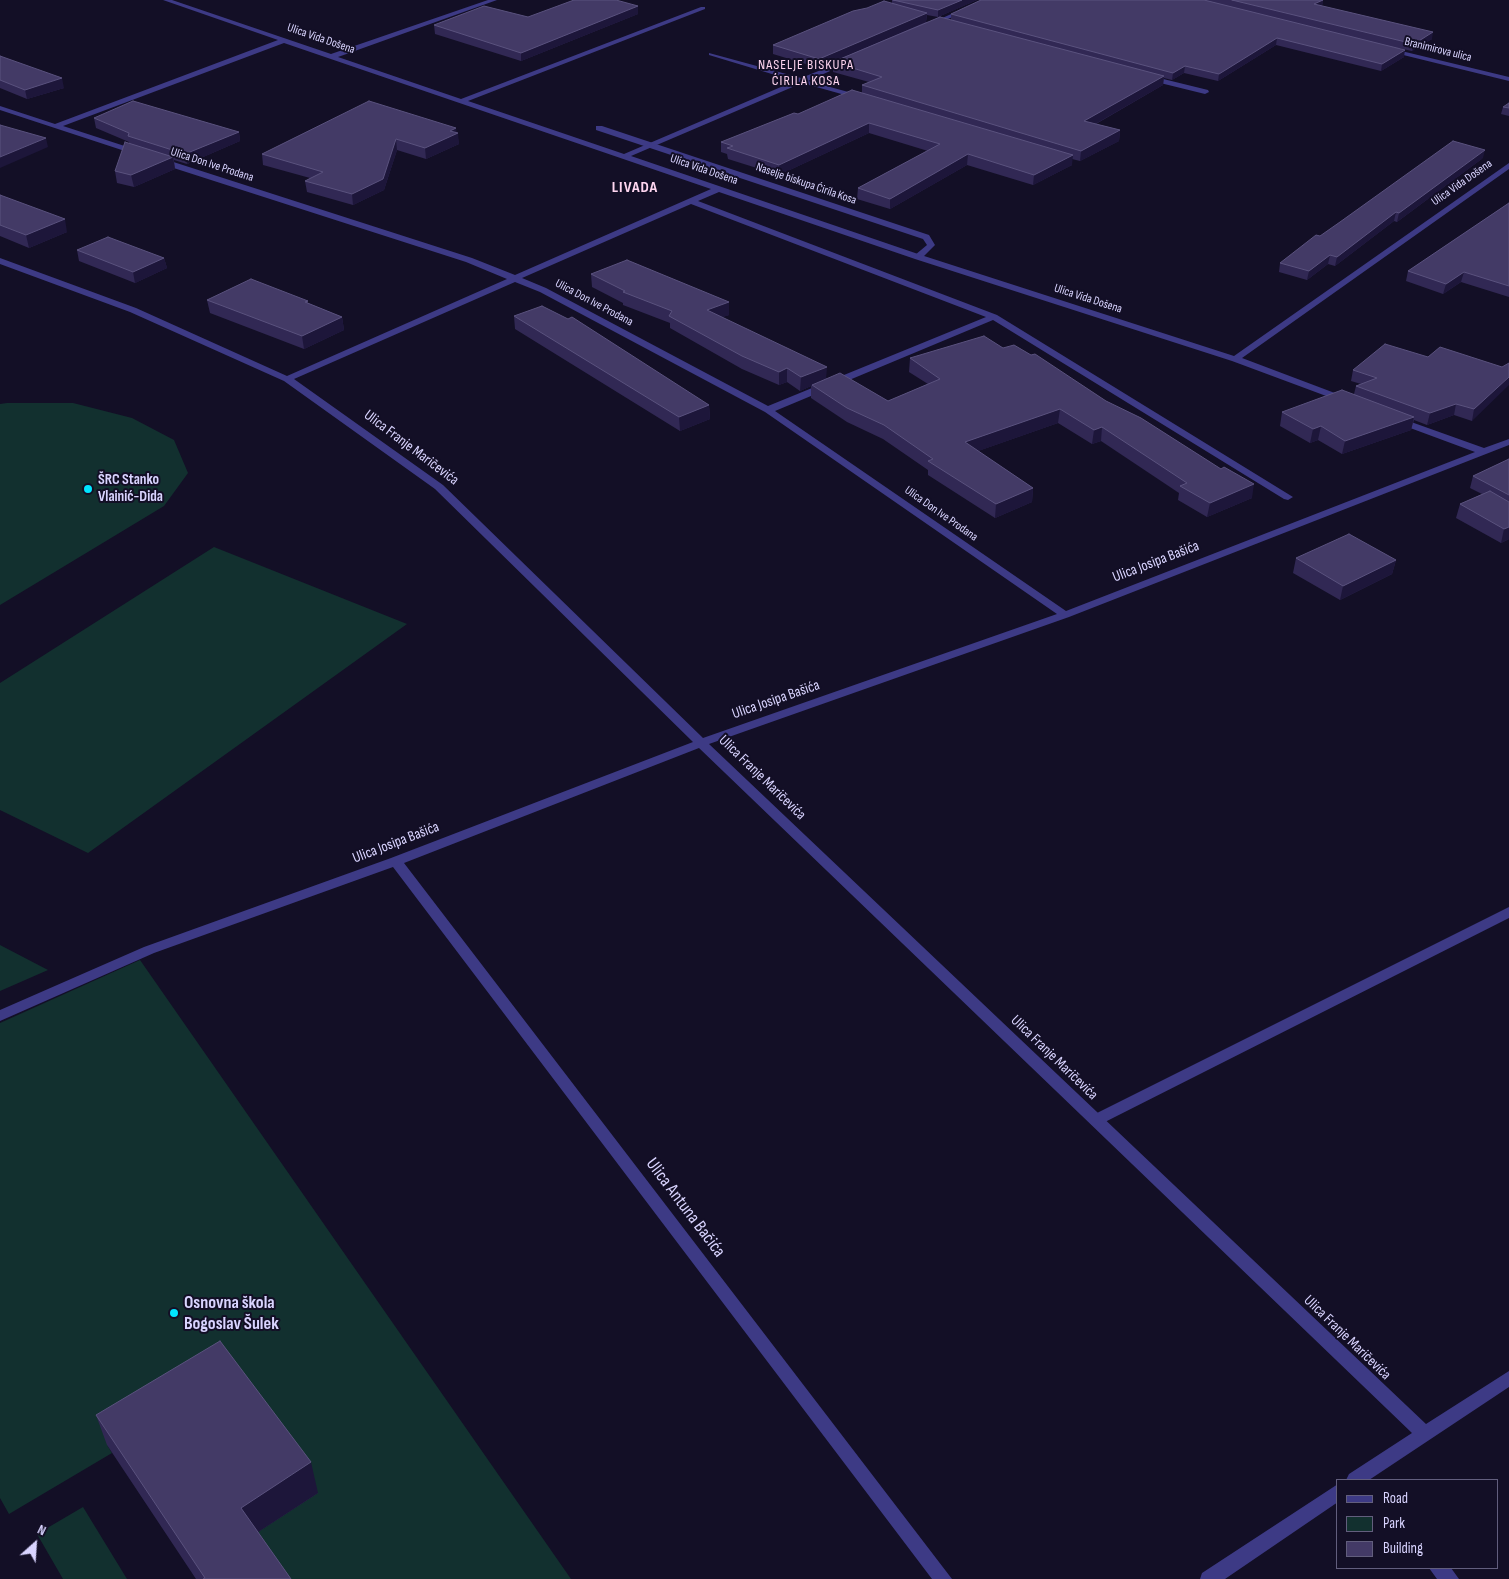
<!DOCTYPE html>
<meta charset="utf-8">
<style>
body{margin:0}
#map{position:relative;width:1509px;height:1579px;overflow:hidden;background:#130f26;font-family:"Sofia Sans Condensed",sans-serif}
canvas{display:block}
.legend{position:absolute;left:1336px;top:1479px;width:162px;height:90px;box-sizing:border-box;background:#130f26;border:1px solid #625e7d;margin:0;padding:6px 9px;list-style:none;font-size:15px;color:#d9d4ff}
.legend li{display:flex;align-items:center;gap:10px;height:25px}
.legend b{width:25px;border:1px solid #625e7d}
.north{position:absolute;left:10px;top:1519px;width:50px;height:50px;-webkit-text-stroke:4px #130f26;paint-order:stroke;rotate:26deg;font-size:14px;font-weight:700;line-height:20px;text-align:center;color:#d9d4ff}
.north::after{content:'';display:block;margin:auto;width:18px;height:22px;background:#d9d4ff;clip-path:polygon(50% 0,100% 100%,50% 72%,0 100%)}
</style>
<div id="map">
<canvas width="1509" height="1579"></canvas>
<ul class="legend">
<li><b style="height:6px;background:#3d3a85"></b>Road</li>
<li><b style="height:14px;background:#12302f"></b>Park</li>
<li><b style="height:14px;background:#433a66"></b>Building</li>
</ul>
<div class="north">N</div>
</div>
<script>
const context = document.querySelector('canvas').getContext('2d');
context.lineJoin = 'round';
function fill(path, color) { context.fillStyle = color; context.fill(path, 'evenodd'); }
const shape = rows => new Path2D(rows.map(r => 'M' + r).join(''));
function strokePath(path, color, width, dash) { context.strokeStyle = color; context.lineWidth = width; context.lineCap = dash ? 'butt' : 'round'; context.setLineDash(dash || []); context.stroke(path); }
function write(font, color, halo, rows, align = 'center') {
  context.font = font + ' "Sofia Sans Condensed",sans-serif'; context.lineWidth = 4; context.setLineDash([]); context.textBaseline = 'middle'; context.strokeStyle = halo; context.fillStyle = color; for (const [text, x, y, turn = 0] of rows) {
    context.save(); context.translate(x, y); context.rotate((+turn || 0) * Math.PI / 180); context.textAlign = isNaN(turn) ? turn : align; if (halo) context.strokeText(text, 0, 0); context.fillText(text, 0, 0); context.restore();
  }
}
fill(shape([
 [7,403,73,403,132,418,174,440,188,473,164,506,0,605,0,404],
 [214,547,407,624,88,853,0,810,0,683],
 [0,945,48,970,0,991],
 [140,960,571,1579,278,1579,107,1445,112,1453,9,1514,0,1498,0,1023],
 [83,1507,127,1579,63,1579,37,1534]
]), '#12302f');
fill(shape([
 [596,126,602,126,929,235,935,245,921,259,915,259,915,255,927,245,923,239,596,130,596,126],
 [1509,907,1509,918,1101,1124,1096,1126,1091,1124,1088,1120,1091,1116,1509,907],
 [1429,1568,1451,1568,1459,1579,1437,1579,1429,1568]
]), '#3d3a85');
fill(shape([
 [163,0,172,0,331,54,488,0,497,0,338,57,461,99,701,7,705,7,705,9,468,101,624,154,795,81,709,55,709,53,801,78,846,60,850,60,850,62,808,81,863,96,863,100,802,83,631,156,921,255,1234,356,1509,163,1509,169,1242,358,1348,398,1350,400,1345,403,1232,361,915,259,719,192,698,201,997,315,1293,497,1288,500,1284,499,993,320,775,411,1066,611,1475,452,1394,422,1394,418,1400,418,1484,448,1509,439,1509,445,1069,617,709,744,1426,1424,1509,1371,1509,1387,1369,1480,1346,1480,1349,1474,1412,1433,699,748,404,863,952,1579,932,1579,393,867,154,953,0,1021,0,1010,144,947,391,858,693,742,435,489,284,381,130,312,0,264,0,258,136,308,287,376,507,279,466,262,155,162,155,158,161,158,472,258,515,275,711,189,284,43,63,126,140,151,140,155,137,155,0,110,0,106,55,124,278,40,163,0],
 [691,204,986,317,768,406,546,288,522,278,691,204],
 [515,282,540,292,765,412,1057,614,703,738,443,485,294,379,515,282],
 [982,0,991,0,932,26,927,25,982,0],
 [1389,48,1509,77,1509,81,1387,51,1386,50,1389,48],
 [1147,75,1208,90,1209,92,1205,94,1144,79,1143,77,1147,75],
 [1338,1484,1338,1502,1225,1579,1200,1579,1202,1573,1338,1484]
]), '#3d3a85');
fill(shape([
 [892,0,977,0,938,17,927,15,926,22,951,20,951,14,981,0,1323,0,1322,6,1432,39,1412,51,1398,48,1404,57,1381,71,1276,45,1218,81,1184,73,1172,80,1164,78,1163,85,1096,124,1120,130,1119,141,1080,161,1072,159,1072,165,1033,185,967,165,890,209,857,199,858,188,928,151,869,133,779,175,728,159,727,154,721,152,721,142,798,114,862,93,862,85,869,82,833,72,833,62,922,24,819,68,773,54,773,45,892,4],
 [638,14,521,61,435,34,434,25,528,17],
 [0,56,64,88,27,99,0,88],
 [1509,103,1509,116,1501,114,1503,107],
 [94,118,239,132,240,141,187,164,174,160,175,169,134,187,117,183,115,171,129,143,129,142,96,128],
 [457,133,459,144,426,159,397,150,384,190,353,205,307,192,305,181,310,178,263,165,262,154],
 [1483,158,1397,222,1394,221,1335,266,1328,264,1307,280,1279,272,1280,263],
 [0,195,67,232,29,248,0,236],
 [1509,203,1509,297,1461,282,1443,294,1406,281,1408,271],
 [77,250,164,258,167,268,135,283,79,261],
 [591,274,729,315,722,317,826,378,888,401,928,384,909,372,910,358,1003,348,1252,498,1207,517,1178,500,1179,493,1101,441,1092,444,1058,423,978,451,1033,488,1032,502,995,518,928,475,928,470,883,439,847,422,811,398,811,386,800,391,787,382,779,385,742,369,670,328,670,323,623,305,623,303,592,287],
 [207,300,308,301,308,303,342,317,344,330,304,349,210,313],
 [514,316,709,405,710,419,680,431,515,329],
 [1428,357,1502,367,1472,421,1454,415,1427,425,1414,420,1411,430,1342,454,1318,440,1310,443,1280,426,1282,412,1354,394,1356,386,1361,384,1351,381,1353,370],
 [1509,459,1509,539,1501,543,1456,518,1460,504,1482,494,1470,488,1473,476],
 [1296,558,1396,560,1392,574,1340,600,1293,573],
 [96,1415,318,1493,258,1532,291,1579,196,1579,107,1445]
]), '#312854');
fill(shape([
 [962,0,977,0,938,17,938,10],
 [1323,0,1322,6,1314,4],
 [638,6,638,14,521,61,521,53],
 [927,13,926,22,819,68,819,59],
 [1433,32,1432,39,1412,51,1414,44],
 [1277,38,1276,45,1218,81,1219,74],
 [1405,50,1404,57,1381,71,1382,64],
 [1185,66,1184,73,1172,80,1173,73],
 [1164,76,1163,85,1083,131,1084,121],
 [62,78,64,88,27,99,25,90],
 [869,123,869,133,779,175,779,165],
 [456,128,457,134,458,133,459,144,426,159,425,148,450,131],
 [1120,130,1119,141,1080,161,1081,151],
 [239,132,240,141,187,164,185,154],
 [46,138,48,147,0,168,0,157],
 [396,139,397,150,384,190,353,205,352,194],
 [1485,150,1483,158,1397,222,1399,213],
 [968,154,967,165,890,209,890,199],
 [1073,155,1072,165,1033,185,1034,175],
 [173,157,175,169,134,187,131,175],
 [1396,212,1394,221,1335,266,1337,257],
 [65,219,67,232,29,248,26,235],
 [1330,255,1328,264,1307,280,1309,271],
 [164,258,167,268,135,283,133,272],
 [1464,272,1461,282,1443,294,1446,284],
 [729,302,729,315,707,323,707,310],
 [342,317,344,330,304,349,302,336],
 [827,367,826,380,812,385,811,386,800,391,801,377],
 [787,368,787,382,779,385,779,372],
 [1509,377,1509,385,1472,421,1474,409],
 [1456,404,1454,415,1427,425,1430,413],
 [709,405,710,419,680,431,679,417],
 [1060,409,1058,423,964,456,965,442],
 [1414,417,1411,430,1342,454,1345,441],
 [1321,426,1318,440,1310,443,1313,429],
 [1102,427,1101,441,1092,444,1094,430],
 [1254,484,1252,498,1207,517,1210,503],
 [1033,488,1032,502,995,518,996,504],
 [1509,527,1509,539,1501,543,1504,529],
 [1396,560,1392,574,1340,600,1343,586],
 [311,1462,318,1493,249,1538,241,1508]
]), '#1d163a');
const building = shape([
 [574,0,616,0,638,6,521,53,434,25,484,6,528,17,574,0],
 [893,0,962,0,938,10,893,0],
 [981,0,1204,0,1405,50,1382,64,1277,38,1219,74,1185,66,1173,73,951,14,981,0],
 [1232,0,1323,0,1314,4,1433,32,1414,44,1232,0],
 [884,1,927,13,819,59,773,45,853,11,867,8,884,1],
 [940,17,1164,76,1084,121,1120,130,1081,151,862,85,882,77,833,62,940,17],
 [0,56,62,78,25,90,0,80,0,56],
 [852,90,1073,155,1034,175,968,154,890,199,858,188,940,144,869,123,779,165,727,148,733,146,721,142,794,113,798,114,852,90],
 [133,101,239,132,185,154,128,136,129,133,94,118,133,101],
 [369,101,456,128,450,131,458,133,425,148,396,139,383,179,352,194,305,181,323,172,262,154,369,101],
 [1509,103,1509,108,1503,107,1509,103],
 [0,125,46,138,0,157,0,125],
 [1453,141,1485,150,1399,213,1396,212,1337,257,1330,255,1309,271,1280,263,1316,235,1320,236,1340,222,1453,141],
 [125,142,173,157,131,175,115,171,125,142],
 [0,195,65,219,26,235,0,225,0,195],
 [1509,203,1509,286,1464,272,1446,284,1408,271,1509,203],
 [108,237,164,258,133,272,77,250,108,237],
 [627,260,729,302,707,310,827,367,801,377,787,368,779,372,742,356,669,316,672,311,623,292,625,291,591,274,627,260],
 [251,279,308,301,305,302,342,317,302,336,207,300,251,279],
 [542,306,568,319,572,317,709,405,679,417,514,316,542,306],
 [984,336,1003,348,1014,345,1031,355,1035,354,1106,401,1141,418,1221,469,1224,467,1254,484,1210,503,1180,486,1187,483,1102,427,1094,430,1060,409,965,442,1033,488,996,504,928,461,933,459,884,425,847,408,812,385,840,373,888,401,940,379,910,358,984,336],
 [1385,344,1428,357,1440,347,1502,367,1509,363,1509,377,1474,409,1456,404,1430,413,1356,386,1377,378,1353,370,1385,344],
 [1342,390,1414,417,1345,441,1321,426,1313,429,1282,412,1342,390],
 [1509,459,1509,495,1473,476,1509,459],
 [1490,491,1509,502,1509,527,1504,529,1460,504,1490,491],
 [1349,534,1396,560,1343,586,1296,558,1349,534],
 [220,1341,311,1462,241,1508,291,1579,203,1579,205,1578,96,1415,220,1341]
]);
fill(building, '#433a66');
strokePath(building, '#5a527e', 1);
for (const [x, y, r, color] of [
 [88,489,5,"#00e5ff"],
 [174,1313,5,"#00e5ff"]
]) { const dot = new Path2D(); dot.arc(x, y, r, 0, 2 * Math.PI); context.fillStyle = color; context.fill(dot); strokePath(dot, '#130f26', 2); }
write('12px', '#d9d4ff', '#130f26', [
 ["Ulica Vida Došena",321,39,19],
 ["Branimirova ulica",1438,50,14],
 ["Ulica Don Ive Prodana",212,165,18],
 ["Ulica Vida Došena",704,170,19],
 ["Ulica Vida Došena",1462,183,-35],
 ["Naselje biskupa Ćirila Kosa",806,184,19],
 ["Ulica Vida Došena",1088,299,18],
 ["Ulica Don Ive Prodana",594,303,28],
 ["Ulica Don Ive Prodana",941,514,35]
]);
context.letterSpacing = '1px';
write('14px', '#ffd6f0', '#130f26', [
 ["NASELJE BISKUPA",806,65],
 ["ĆIRILA KOSA",806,81]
]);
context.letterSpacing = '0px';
write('15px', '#d9d4ff', '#130f26', [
 ["Ulica Franje Maričevića",411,448,37],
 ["Ulica Josipa Bašića",1156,562,-21],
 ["Ulica Josipa Bašića",776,700,-19],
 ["Ulica Franje Maričevića",762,778,44],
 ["Ulica Josipa Bašića",396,843,-21],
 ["Ulica Franje Maričevića",1054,1058,44],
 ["Ulica Franje Maričevića",1347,1338,44]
]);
write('bold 15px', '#d9d4ff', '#130f26', [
 ["ŠRC Stanko",98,480],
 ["Vlainić-Dida",98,497]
], 'left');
context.letterSpacing = '1px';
write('bold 16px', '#ffd6f0', '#130f26', [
 ["LIVADA",635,188]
]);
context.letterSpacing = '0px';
write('18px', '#d9d4ff', '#130f26', [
 ["Ulica Antuna Bačića",685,1208,53]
]);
write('bold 18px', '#d9d4ff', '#130f26', [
 ["Osnovna škola",184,1303],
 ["Bogoslav Šulek",184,1324]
], 'left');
</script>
